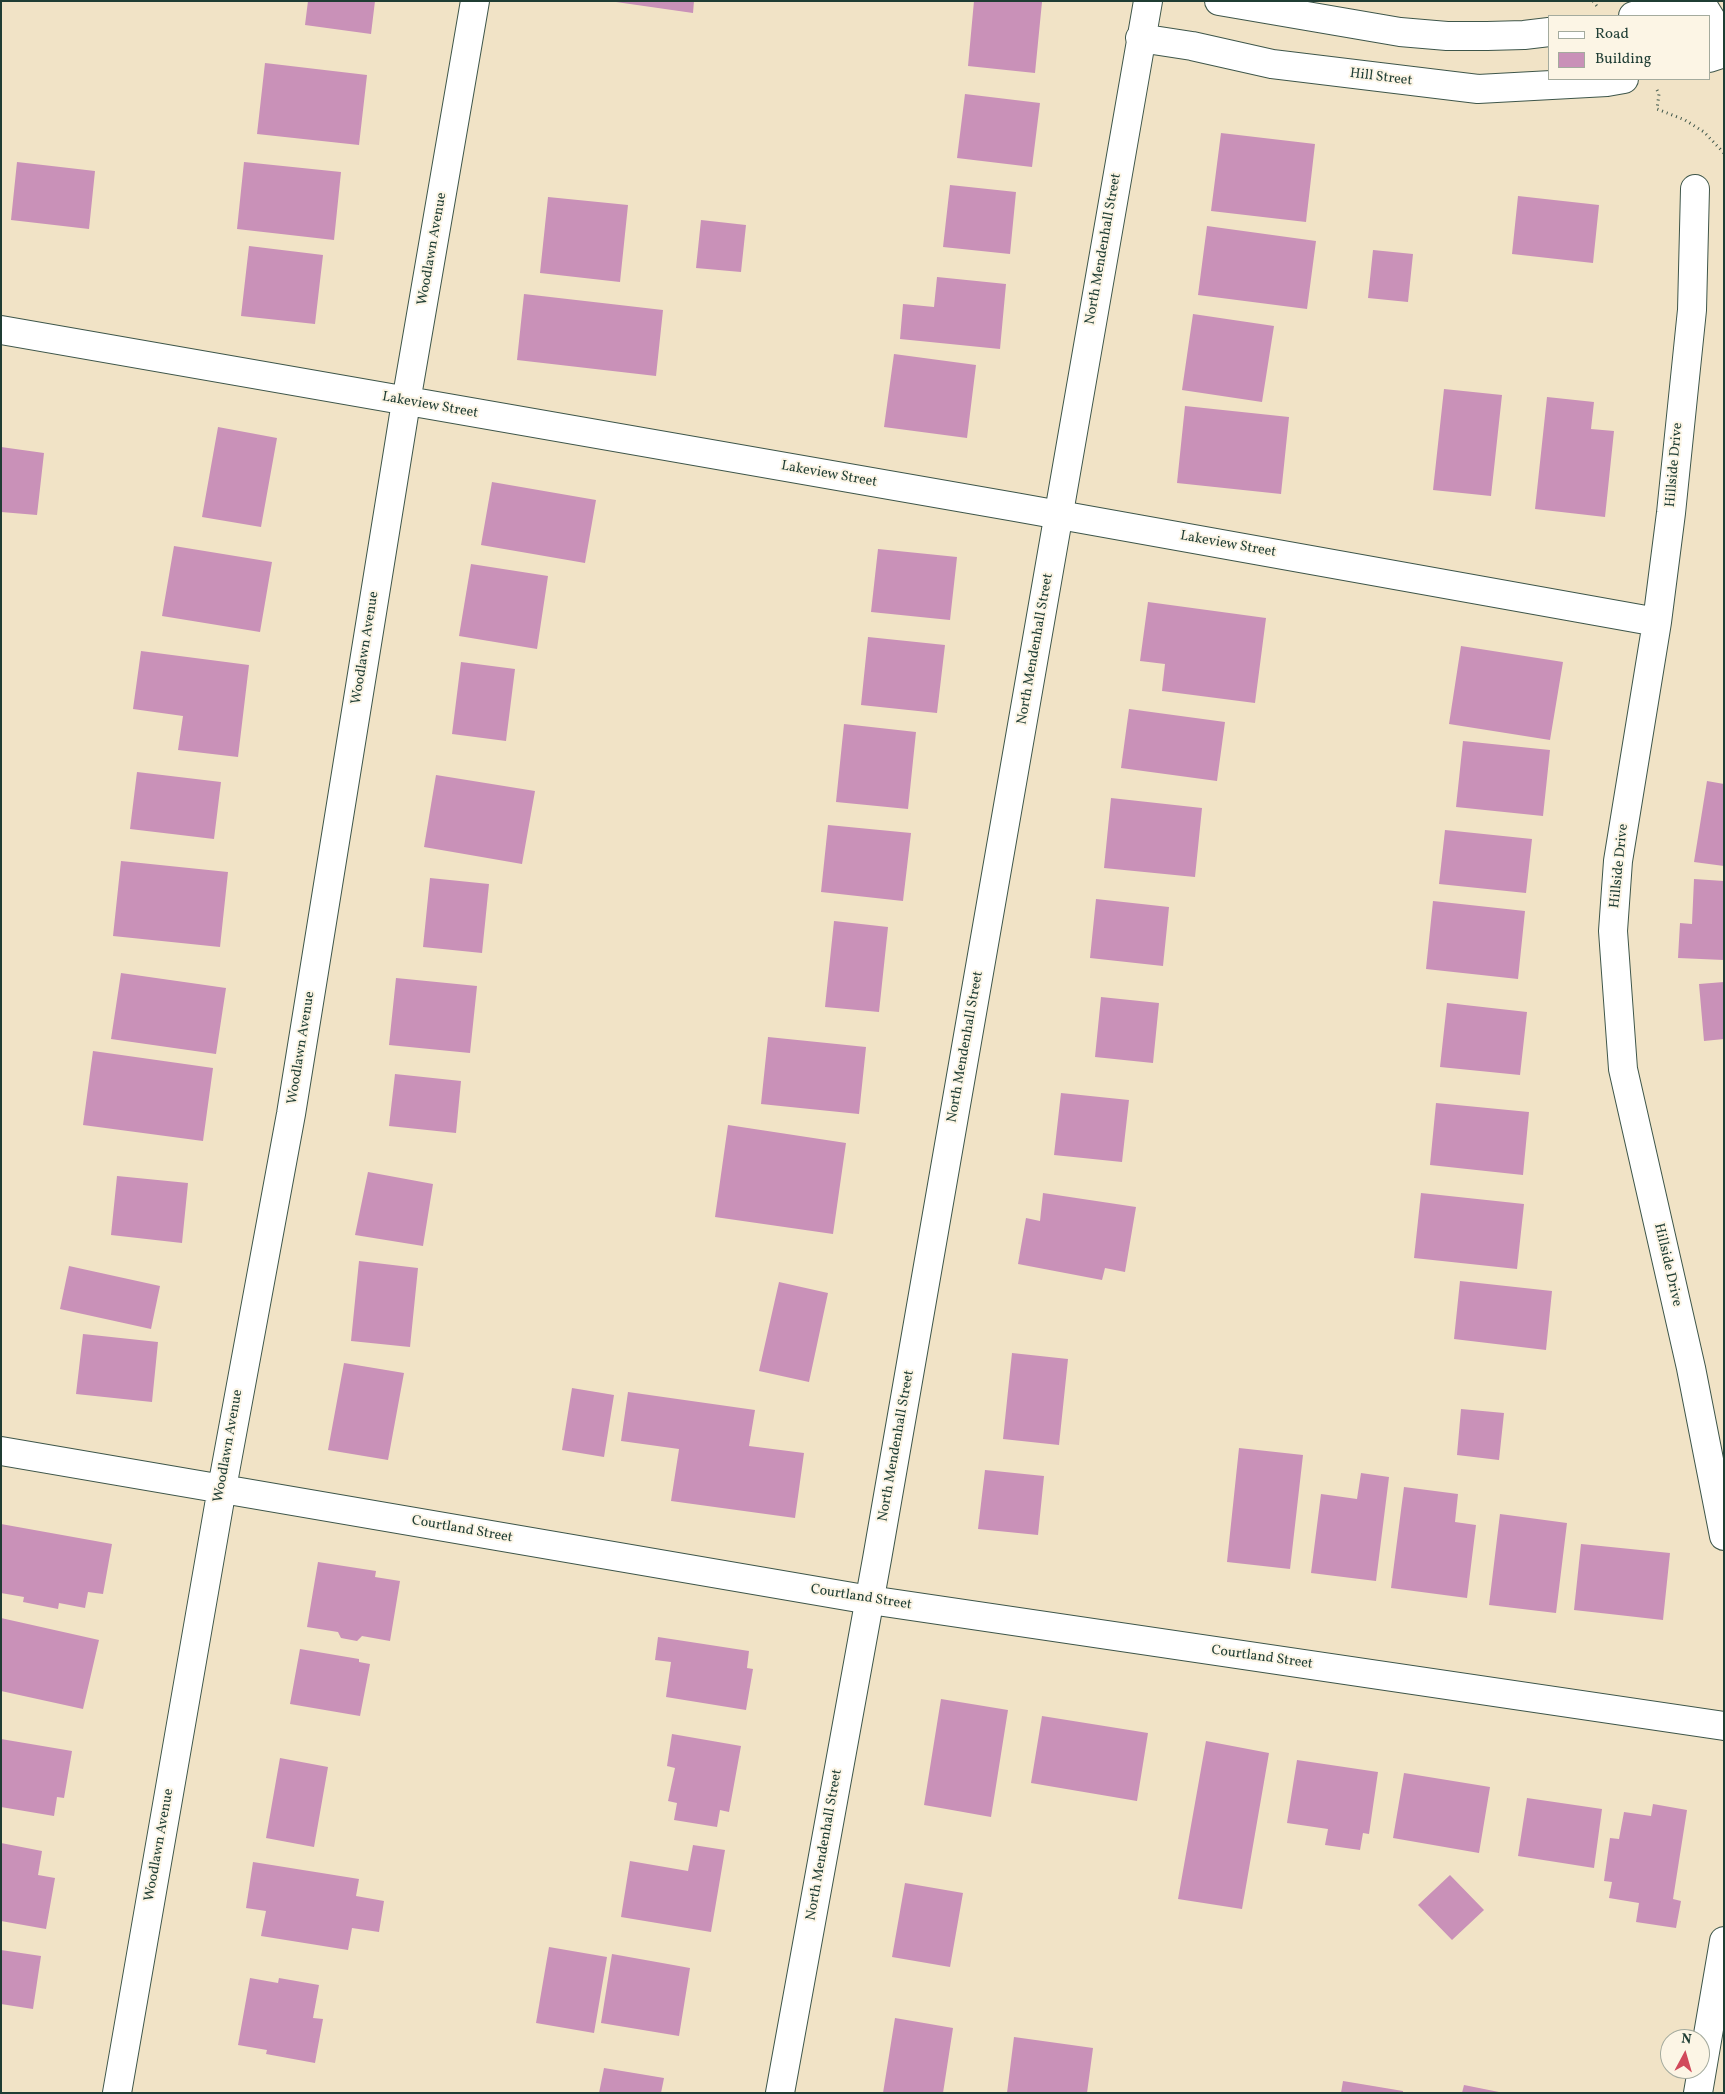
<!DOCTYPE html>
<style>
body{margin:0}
#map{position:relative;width:1725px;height:2094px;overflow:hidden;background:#f1e3c6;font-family:Vollkorn,serif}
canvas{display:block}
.frame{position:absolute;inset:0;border:2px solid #1f3d34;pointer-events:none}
.legend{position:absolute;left:1548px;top:15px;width:162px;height:65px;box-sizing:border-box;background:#fcf5e5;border:1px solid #a4ab9e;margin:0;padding:6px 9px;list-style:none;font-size:15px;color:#1f3d34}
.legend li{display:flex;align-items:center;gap:10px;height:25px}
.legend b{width:25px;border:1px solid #a4ab9e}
.north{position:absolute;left:1660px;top:2029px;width:50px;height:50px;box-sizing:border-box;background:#fcf5e5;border:1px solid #a4ab9e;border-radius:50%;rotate:6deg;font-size:14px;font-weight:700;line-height:20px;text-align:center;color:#1f3d34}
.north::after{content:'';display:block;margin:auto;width:18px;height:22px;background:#d1495b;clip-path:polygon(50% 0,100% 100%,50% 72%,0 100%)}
</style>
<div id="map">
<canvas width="1725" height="2094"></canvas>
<div class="frame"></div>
<ul class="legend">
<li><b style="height:6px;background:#fff"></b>Road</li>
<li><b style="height:14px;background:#c991b8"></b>Building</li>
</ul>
<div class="north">N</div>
</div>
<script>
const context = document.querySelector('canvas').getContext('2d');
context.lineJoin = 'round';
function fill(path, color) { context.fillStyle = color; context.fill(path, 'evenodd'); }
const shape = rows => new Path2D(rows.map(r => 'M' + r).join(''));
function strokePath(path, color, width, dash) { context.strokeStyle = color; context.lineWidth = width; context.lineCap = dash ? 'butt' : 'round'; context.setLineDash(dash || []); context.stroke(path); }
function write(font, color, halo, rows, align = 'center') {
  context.font = font + ' Vollkorn,serif'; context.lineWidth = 4; context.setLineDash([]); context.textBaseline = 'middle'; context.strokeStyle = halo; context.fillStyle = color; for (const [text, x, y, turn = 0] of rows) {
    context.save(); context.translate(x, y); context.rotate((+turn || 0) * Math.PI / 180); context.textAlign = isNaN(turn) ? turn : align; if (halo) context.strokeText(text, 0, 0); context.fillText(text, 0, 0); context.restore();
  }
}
fill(shape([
 [308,1,375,1,371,34,305,25],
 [609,1,694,1,693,13],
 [974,1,1042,2,1035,73,968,66],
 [265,63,367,75,359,145,257,134],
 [965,94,1040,103,1032,167,957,158],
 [1221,133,1315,144,1306,222,1211,211],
 [17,162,95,171,89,229,11,220],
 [244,162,341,172,334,240,237,229],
 [950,185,1016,192,1010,254,943,247],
 [1518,196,1599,205,1593,263,1512,254],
 [548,197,628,205,620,282,540,273],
 [701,220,746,225,741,272,696,268],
 [1207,226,1316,241,1307,309,1198,295],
 [249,246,323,255,315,324,241,316],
 [1373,250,1413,254,1408,302,1368,298],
 [937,277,1006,284,1000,349,900,339,903,304,934,307],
 [524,294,663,310,656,376,517,360],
 [1193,314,1274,326,1262,402,1182,390],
 [894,354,976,365,967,438,884,427],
 [1444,389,1502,395,1491,496,1433,490],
 [1547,397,1594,402,1591,429,1614,431,1605,517,1535,509],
 [1185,406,1289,417,1281,494,1177,483],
 [218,427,277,438,261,527,202,517],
 [1,447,44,453,37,515,1,512],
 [492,482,596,500,585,563,481,545],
 [174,546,272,562,260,632,162,616],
 [878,549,957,557,950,620,871,612],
 [471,564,548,576,537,649,459,636],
 [1148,602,1266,618,1255,703,1162,691,1165,664,1140,661],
 [868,637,945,645,937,713,861,705],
 [1461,646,1563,662,1550,740,1449,724],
 [141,651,249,665,238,757,178,750,183,716,133,709],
 [461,662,515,669,506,741,452,734],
 [1129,709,1225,722,1217,781,1121,768],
 [844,724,916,732,908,809,836,802],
 [1463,741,1550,750,1543,816,1456,807],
 [137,772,221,782,214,839,130,829],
 [436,775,535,791,522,864,424,847],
 [1707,781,1724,784,1724,866,1694,862],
 [1111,798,1202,808,1195,877,1104,868],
 [828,825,911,833,903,901,821,892],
 [1445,830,1532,839,1526,893,1439,884],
 [121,861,228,872,220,947,113,936],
 [430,878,489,884,482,953,423,947],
 [1694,879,1724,881,1724,960,1678,958,1680,923,1692,924],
 [1096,899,1169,907,1163,966,1090,958],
 [1433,901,1525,911,1518,979,1426,969],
 [834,921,888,927,879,1012,825,1007],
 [121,973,226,988,216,1054,111,1039],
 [396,978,477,986,470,1053,389,1045],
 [1724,982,1724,1039,1704,1041,1699,984],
 [1101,997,1159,1003,1153,1063,1095,1057],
 [1447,1003,1527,1012,1520,1075,1440,1067],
 [768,1037,866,1047,859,1114,761,1104],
 [93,1051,213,1068,203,1141,83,1125],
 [395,1074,461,1081,456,1133,389,1126],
 [1061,1093,1129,1100,1122,1162,1054,1155],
 [1436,1103,1529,1112,1523,1175,1430,1165],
 [728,1125,846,1143,833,1234,715,1217],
 [368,1172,433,1184,423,1246,355,1235],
 [117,1176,188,1183,182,1243,111,1235],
 [1043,1193,1136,1207,1125,1272,1105,1268,1102,1280,1018,1264,1026,1218,1040,1221],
 [1421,1193,1524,1204,1517,1269,1414,1258],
 [359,1261,418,1268,410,1347,351,1341],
 [69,1266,160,1286,151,1329,60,1309],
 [1460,1281,1552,1291,1546,1350,1454,1339],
 [779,1282,828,1293,809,1382,759,1371],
 [83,1334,158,1342,152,1402,76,1394],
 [1012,1353,1068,1359,1059,1445,1003,1439],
 [344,1363,404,1373,388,1460,328,1450],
 [572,1388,614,1395,604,1457,562,1450],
 [628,1392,755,1410,749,1446,804,1453,795,1518,671,1501,679,1449,621,1441],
 [1461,1409,1504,1413,1499,1460,1457,1455],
 [1239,1448,1303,1455,1290,1569,1227,1562],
 [985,1470,1044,1476,1038,1535,978,1529],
 [1361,1473,1389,1477,1376,1581,1311,1573,1321,1494,1357,1499],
 [1404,1487,1458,1494,1455,1522,1476,1525,1467,1598,1391,1588],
 [1500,1514,1567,1523,1556,1613,1489,1605],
 [1,1524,112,1544,103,1594,88,1592,85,1608,59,1603,58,1609,23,1602,24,1597,1,1593],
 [1581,1544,1670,1553,1663,1620,1574,1610],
 [318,1562,376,1571,375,1577,400,1581,390,1641,362,1636,357,1641,341,1638,338,1632,307,1627],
 [1,1618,99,1640,83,1709,1,1691],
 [658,1637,749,1651,747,1668,753,1669,746,1710,666,1697,671,1662,655,1660],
 [300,1649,359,1659,359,1662,370,1664,360,1716,290,1704],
 [941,1699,1008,1710,991,1817,924,1805],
 [1042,1716,1148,1733,1137,1801,1031,1783],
 [672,1734,741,1746,729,1812,720,1810,717,1827,674,1820,677,1803,668,1801,675,1768,667,1766],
 [1,1739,72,1751,64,1798,57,1797,54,1816,1,1807],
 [1206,1741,1269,1753,1242,1909,1178,1899],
 [280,1758,328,1767,314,1847,266,1838],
 [1297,1760,1378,1772,1369,1834,1363,1833,1360,1850,1325,1845,1328,1829,1287,1823],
 [1404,1773,1490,1787,1479,1853,1393,1838],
 [1527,1798,1602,1809,1594,1868,1518,1856],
 [1653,1804,1687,1810,1673,1899,1681,1901,1676,1928,1636,1922,1639,1903,1609,1898,1612,1882,1604,1881,1610,1838,1619,1839,1624,1812,1651,1816],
 [1,1843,42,1851,38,1875,55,1878,46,1929,1,1921],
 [693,1845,725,1850,711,1932,621,1917,630,1861,688,1871],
 [253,1862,359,1879,356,1896,384,1901,379,1932,352,1928,348,1950,261,1936,266,1911,246,1908],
 [1450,1875,1484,1910,1452,1940,1418,1905],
 [905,1883,963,1893,950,1967,892,1957],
 [549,1947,607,1957,594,2033,536,2023],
 [1,1950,41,1956,33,2009,1,2004],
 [612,1954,690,1968,679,2036,601,2023],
 [250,1978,278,1983,279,1978,319,1985,313,2018,323,2019,315,2063,266,2054,267,2050,238,2045],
 [895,2018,953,2028,943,2093,883,2093],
 [1014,2037,1093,2048,1087,2093,1007,2093],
 [604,2068,664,2078,661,2093,599,2093],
 [1343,2081,1403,2091,1403,2093,1341,2093],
 [1464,2085,1499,2092,1499,2093,1462,2093]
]), '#c991b8');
const minor = shape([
 [1695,189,1692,310,1671,513,1657,622,1618,861,1613,931,1623,1069,1691,1368,1724,1536],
 [1,330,1015,507,1657,622],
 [1,1451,870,1600,1724,1726],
 [117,2093,222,1488,291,1114,406,402,475,1],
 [1698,2093,1724,1941]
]);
const tertiary = shape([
 [1219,1,1400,32,1447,36,1487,36,1524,35,1549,32],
 [1633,16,1692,1],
 [1140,38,1192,46,1272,64,1478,89,1607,82,1624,79],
 [1709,58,1724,53],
 [780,2093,877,1559,1148,1]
]);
const primary = shape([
 [1700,1,1724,40]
]);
strokePath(minor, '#3e564a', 30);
strokePath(tertiary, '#3e564a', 30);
strokePath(primary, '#3e564a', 30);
strokePath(shape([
 [1593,1,1599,9],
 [1657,90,1659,94,1657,109,1685,120,1704,132,1724,153]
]), '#3e564a', 3, [1, 4]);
strokePath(minor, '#fff', 28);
strokePath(tertiary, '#fff', 28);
strokePath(primary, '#fff', 28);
write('14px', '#1f3d34', '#fcf5e5', [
 ["Hill Street",1381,78,7],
 ["Woodlawn Avenue",433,249,-80],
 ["North Mendenhall Street",1104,249,-80],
 ["Lakeview Street",430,406,10],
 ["Hillside Drive",1675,465,-85],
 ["Lakeview Street",829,475,10],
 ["Lakeview Street",1228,545,10],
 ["Woodlawn Avenue",366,648,-81],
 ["North Mendenhall Street",1036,649,-80],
 ["Hillside Drive",1620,866,-84],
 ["North Mendenhall Street",966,1047,-80],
 ["Woodlawn Avenue",302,1048,-81],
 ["Hillside Drive",1667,1265,77],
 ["Woodlawn Avenue",229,1446,-80],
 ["North Mendenhall Street",897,1446,-80],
 ["Courtland Street",462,1530,10],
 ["Courtland Street",861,1598,9],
 ["Courtland Street",1262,1658,8],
 ["Woodlawn Avenue",160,1845,-80],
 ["North Mendenhall Street",825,1845,-80]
]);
</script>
